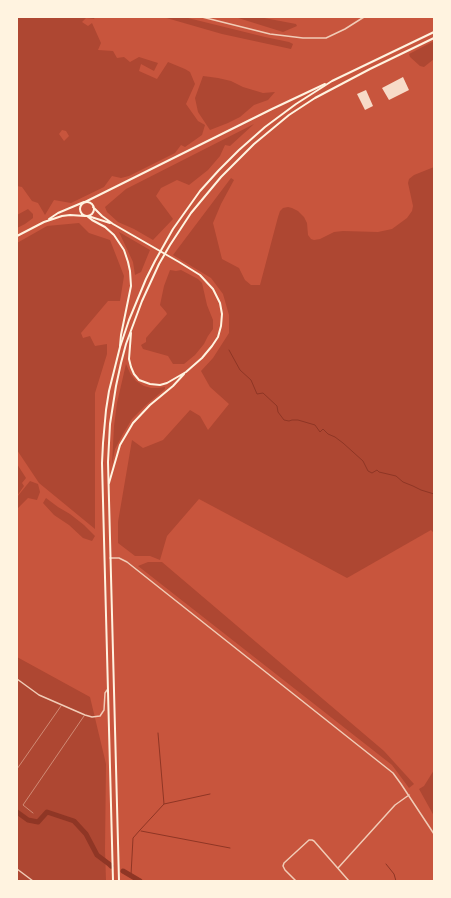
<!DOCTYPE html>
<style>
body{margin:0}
#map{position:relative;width:451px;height:898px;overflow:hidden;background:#c8553d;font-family:"DejaVu Sans",sans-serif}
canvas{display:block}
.frame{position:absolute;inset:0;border:18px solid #fff3e0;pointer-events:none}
</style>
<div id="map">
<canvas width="451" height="898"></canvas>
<div class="frame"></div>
</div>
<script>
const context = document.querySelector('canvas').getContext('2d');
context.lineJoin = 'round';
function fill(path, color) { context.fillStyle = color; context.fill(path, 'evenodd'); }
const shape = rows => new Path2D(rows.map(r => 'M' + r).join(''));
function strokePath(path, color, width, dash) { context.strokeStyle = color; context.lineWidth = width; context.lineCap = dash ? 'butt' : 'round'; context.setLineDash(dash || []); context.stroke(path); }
fill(shape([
 [17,17,95,17,94,19,86,18,82,22,88,26,92,23,101,43,98,50,113,51,117,58,124,57,130,62,139,57,158,63,154,71,141,64,139,71,157,79,168,62,185,69,190,72,195,84,186,104,198,121,205,125,202,135,185,147,181,145,175,153,129,176,121,178,112,176,104,187,71,203,54,200,45,215,38,203,32,201,22,187,17,186],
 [62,130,66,131,69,136,64,141,59,134],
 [163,17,184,17,265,37,289,42,293,44,291,49,222,34],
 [235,17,259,17,296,24,297,26,283,32],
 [434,41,434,59,424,67,420,66,410,57,409,54],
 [203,76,218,78,231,81,243,87,263,93,275,92,268,100,254,105,240,117,228,123,210,130,198,112,195,98],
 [254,124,230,146,225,145,220,156,208,170,189,185,177,180,161,188,156,196,173,219,153,240,134,229,118,222,107,212,105,207,126,189],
 [434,167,434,533,431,530,347,578,199,499,167,536,160,560,150,556,135,556,118,543,118,522,132,440,143,448,163,440,190,410,200,416,208,430,229,404,210,387,201,371,213,358,229,333,229,315,223,294,211,278,173,255,231,178,234,180,221,204,213,223,222,259,239,268,245,280,251,285,260,285,278,217,280,211,283,208,288,207,292,208,298,211,304,217,307,223,308,235,311,239,314,240,320,239,334,232,343,231,378,232,392,229,407,218,412,211,413,206,408,183,409,179,414,175],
 [28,209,33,214,33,218,25,224,17,228,17,215],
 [79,223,89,233,110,240,124,276,120,301,108,301,81,333,83,338,90,336,95,346,107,344,107,354,95,393,95,529,39,483,17,450,17,243,47,226],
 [119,232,150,250,141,272,135,275,133,262],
 [170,270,176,271,181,270,198,279,202,283,207,305,213,320,213,329,208,336,204,344,195,355,184,364,173,364,168,356,143,349,141,345,146,342,146,338,167,314,166,312,160,305,164,286],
 [126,364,130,373,136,381,144,386,151,388,158,388,165,387,165,389,145,406,132,419,123,434,115,449,112,465,114,426,117,403],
 [17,464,26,478,22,483,24,486,17,496],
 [30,481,38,484,40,492,37,500,28,498,17,509,17,497],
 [46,498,58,507,70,514,84,525,95,536,92,541,83,538,69,525,54,515,43,503],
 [148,562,162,562,384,751,414,784,409,788,392,765,138,566],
 [17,657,90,697,106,764,105,849,106,881,17,881],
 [434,770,434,792,433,794,434,795,434,816,419,789,424,786]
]), '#ae4732');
strokePath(shape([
 [229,350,240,370,251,380,257,394,263,393,277,406,278,412,284,420,289,421,292,420,298,420,315,425,320,432,323,429,328,434,335,437,343,443,363,461,368,471,372,473,377,470,379,472,396,476,403,482,413,486,421,490,434,494],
 [164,804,210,794],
 [141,831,230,848],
 [386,864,394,874,396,881],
 [131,875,133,838,140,830,164,804,158,733]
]), '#8f3625', 1);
strokePath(shape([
 [17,812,28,820,38,822,47,812,74,821,86,834,97,855,109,864,111,866],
 [123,871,140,881]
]), '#8f3625', 5);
fill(shape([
 [403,77,409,90,389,100,382,88],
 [366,90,373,106,365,110,357,94]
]), '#f7dbc8');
strokePath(shape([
 [17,769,61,706],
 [33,813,23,805,84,716]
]), '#f1ccb7', 0.5);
strokePath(shape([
 [202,17,270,34,303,38,326,38,345,29,364,17],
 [110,558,119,558,127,562,393,773,401,784,434,834],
 [17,679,39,695,85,715,92,717,100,716,104,710,105,693,107,690],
 [338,868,395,805,409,795],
 [17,869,33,881],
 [296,881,285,870,283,866,284,863,309,840,312,840,314,841,349,881]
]), '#f1ccb7', 1.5);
strokePath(shape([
 [85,202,272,109,325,84],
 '80 209a7 7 0 1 1 14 0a7 7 0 1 1-14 0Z',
 [93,207,102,216,113,224,179,262,200,275,213,289,220,303,222,314,221,326,218,337,212,346,202,358,186,372,167,383,160,385,150,384,139,380,134,374,131,367,129,359,131,333],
 [87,216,92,220,105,227,114,235,124,250,128,262,130,271,131,286,121,335,120,346],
 [88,216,110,223],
 [49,219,58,213,84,202],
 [17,236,44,222,62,216,70,215,85,216],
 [109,483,120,445,133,423,150,405,173,386,184,374]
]), '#fff3e0', 2);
strokePath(shape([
 [113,881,102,463,103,443,106,410,109,391,120,347,129,320,146,279,155,261,173,229,200,191,219,170,239,150,265,127,296,104,332,81,434,32],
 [119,881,108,462,110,424,116,386,121,363,126,344,142,301,159,264,170,245,191,213,221,177,254,144,289,115,315,98,370,69,434,38]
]), '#fff3e0', 2);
</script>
